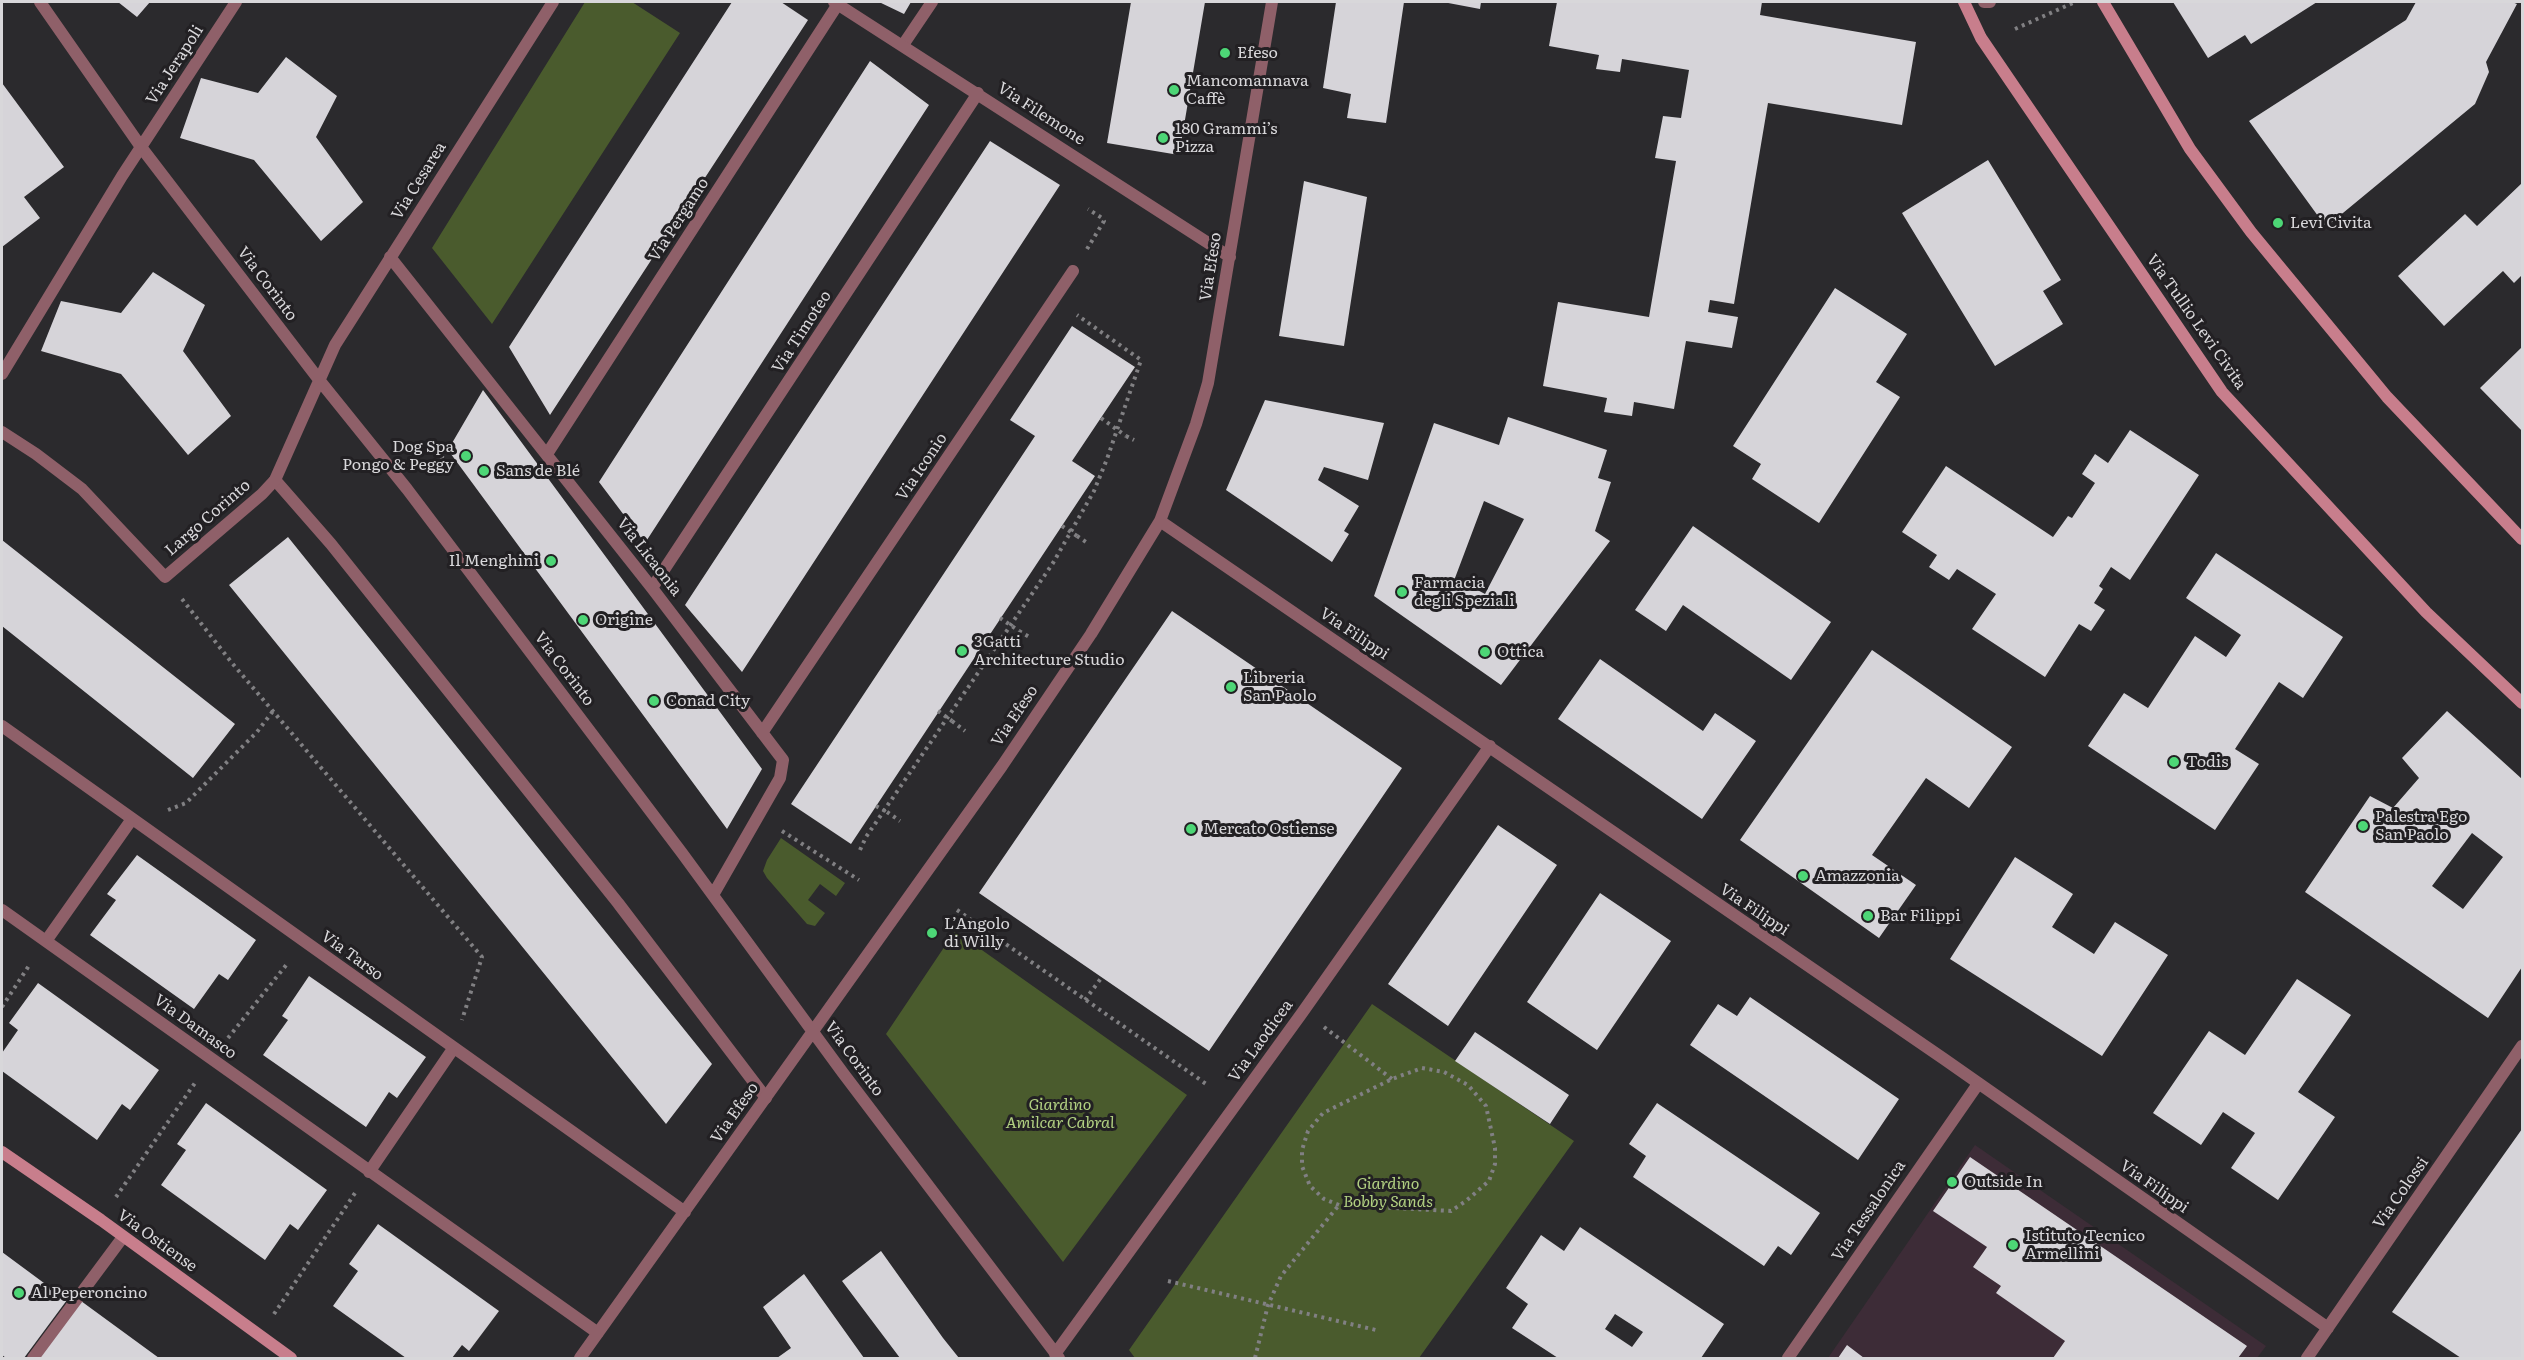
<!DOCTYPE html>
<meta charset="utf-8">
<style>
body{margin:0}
#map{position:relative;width:2524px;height:1360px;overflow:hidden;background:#2b2a2d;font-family:Literata,serif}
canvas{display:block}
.frame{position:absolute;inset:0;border:3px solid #d8d7da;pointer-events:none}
</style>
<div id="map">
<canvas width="2524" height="1360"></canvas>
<div class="frame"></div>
</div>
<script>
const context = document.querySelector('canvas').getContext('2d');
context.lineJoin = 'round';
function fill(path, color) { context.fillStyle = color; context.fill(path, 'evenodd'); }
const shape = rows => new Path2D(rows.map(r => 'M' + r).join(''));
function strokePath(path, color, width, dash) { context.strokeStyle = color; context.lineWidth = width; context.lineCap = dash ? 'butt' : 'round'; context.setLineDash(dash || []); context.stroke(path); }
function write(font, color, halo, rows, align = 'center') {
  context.font = font + ' Literata,serif'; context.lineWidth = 6; context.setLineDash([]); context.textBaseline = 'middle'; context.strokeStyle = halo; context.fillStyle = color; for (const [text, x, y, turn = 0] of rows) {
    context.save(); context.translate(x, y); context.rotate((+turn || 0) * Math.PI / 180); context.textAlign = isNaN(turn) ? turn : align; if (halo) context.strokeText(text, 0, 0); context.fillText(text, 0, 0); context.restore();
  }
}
fill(shape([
 [1975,1145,2266,1346,2257,1358,1828,1358]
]), '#3d2c37');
fill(shape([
 [585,2,632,2,680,33,492,324,432,248],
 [781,838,845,883,836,896,820,884,808,900,825,913,815,926,807,924,767,878,763,871,767,860],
 [955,931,1187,1095,1063,1262,886,1034],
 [1372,1004,1574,1141,1419,1358,1135,1358,1129,1350]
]), '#4a5b2d');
fill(shape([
 [118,2,150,2,137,17],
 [732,2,781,2,808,20,550,415,509,347],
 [879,2,911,2,904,14],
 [1131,2,1205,2,1179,155,1107,143],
 [1336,2,1404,2,1386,123,1347,118,1351,94,1323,88],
 [1443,2,1481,2,1480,9],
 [1557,2,1762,2,1760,15,1916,42,1902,125,1768,103,1734,304,1710,300,1708,312,1738,317,1732,348,1686,341,1674,409,1634,402,1632,416,1604,412,1607,398,1543,386,1558,302,1649,317,1676,161,1655,158,1663,116,1681,118,1689,70,1622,59,1620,72,1596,69,1599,55,1549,46],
 [2173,2,2317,2,2251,44,2245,35,2208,58],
 [2416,2,2512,2,2517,4,2486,62,2489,72,2475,104,2326,227,2249,121,2406,20],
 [286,57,337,96,316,137,363,202,321,241,254,160,180,138,201,78,258,93],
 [870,61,929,105,645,543,599,482],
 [2,83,64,167,24,197,40,218,2,247],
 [990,141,1060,185,742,672,685,605],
 [1988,160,2061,280,2043,291,2063,324,1995,366,1902,213],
 [1304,181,1367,197,1344,346,1279,336],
 [2522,183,2522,275,2514,283,2503,271,2444,326,2398,276,2465,214,2477,226],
 [153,272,205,305,183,351,231,416,188,455,121,374,41,351,61,301,121,313],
 [1835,288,1907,334,1876,382,1900,397,1819,523,1752,479,1761,464,1733,446],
 [1072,326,1135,367,1072,461,1095,476,851,844,791,804,1035,436,1010,420],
 [2522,347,2522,431,2480,388],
 [483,390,762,769,727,829,448,450],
 [1265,400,1384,423,1368,480,1324,467,1318,480,1359,506,1344,531,1349,534,1332,562,1226,490],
 [1508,417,1607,450,1598,478,1611,482,1595,531,1610,541,1501,685,1374,596,1434,423,1499,445],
 [1484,501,1524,519,1485,594,1455,578],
 [2130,430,2199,475,2130,580,2111,567,2099,586,2103,589,2094,603,2105,610,2091,631,2079,624,2045,677,1972,629,1996,594,1957,569,1949,580,1929,567,1937,555,1902,532,1946,466,2053,537,2068,516,2072,518,2095,483,2082,474,2095,454,2108,463],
 [1693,526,1831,622,1791,680,1683,605,1666,631,1635,610],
 [288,537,712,1064,666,1124,229,585],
 [2,540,235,724,193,778,2,626],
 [2216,553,2343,637,2303,698,2279,682,2235,749,2259,764,2215,830,2088,746,2124,693,2148,708,2195,636,2226,657,2241,635,2186,598],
 [1172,611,1402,768,1209,1051,979,893],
 [1872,650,2012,747,1969,808,1926,778,1872,855,1916,885,1879,938,1740,840],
 [1600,659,1703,731,1715,713,1756,741,1702,819,1558,719],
 [2447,711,2522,779,2522,967,2488,1018,2305,892,2370,796,2393,808,2419,778,2402,758],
 [2472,833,2503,857,2463,909,2432,886],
 [1498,825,1557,865,1448,1026,1388,984],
 [137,855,256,940,228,980,219,974,194,1009,90,935,116,900,107,894],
 [2015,857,2073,894,2052,927,2094,954,2115,922,2168,955,2102,1056,1950,959],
 [1600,893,1671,941,1597,1050,1527,1002],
 [309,976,426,1057,397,1098,389,1092,366,1127,263,1055,288,1020,282,1016],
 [2297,979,2351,1015,2298,1092,2335,1117,2278,1200,2231,1168,2255,1133,2241,1124,2223,1112,2201,1145,2153,1113,2209,1031,2245,1055],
 [38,983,159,1070,130,1110,122,1104,97,1140,2,1071,2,1053,18,1030,9,1023],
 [1750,997,1899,1099,1858,1160,1690,1045,1718,1004,1737,1016],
 [1475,1032,1569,1095,1550,1124,1455,1061],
 [206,1103,327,1190,298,1230,290,1224,265,1260,161,1185,186,1150,177,1144],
 [1657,1103,1820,1213,1791,1255,1778,1246,1764,1266,1633,1177,1646,1156,1629,1144],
 [2522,1129,2522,1358,2461,1358,2392,1312],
 [1970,1157,2247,1346,2238,1358,2053,1358,2065,1341,1996,1293,2001,1286,1973,1267,1987,1247,1933,1211],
 [378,1224,499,1311,469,1351,462,1345,452,1358,406,1358,333,1306,358,1271,349,1264],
 [1580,1227,1724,1324,1701,1358,1558,1358,1512,1328,1528,1304,1506,1288,1541,1235,1564,1251],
 [1615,1314,1643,1332,1632,1347,1605,1329],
 [881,1251,943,1338,959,1358,900,1358,842,1281],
 [2,1252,67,1300,24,1358,6,1358,2,1355],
 [804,1274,864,1358,777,1358,791,1348,763,1307],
 [81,1301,159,1358,39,1358],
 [1847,1345,1864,1358,1838,1358]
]), '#d6d4d9');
strokePath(shape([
 [2015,29,2075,2],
 [1087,249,1104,221,1102,218,1088,209],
 [1126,436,1134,440],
 [440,466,443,453],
 [1077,536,1089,544],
 [182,599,232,663,482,957,462,1020],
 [1019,631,1031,638],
 [952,721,965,731],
 [168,810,186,803,257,732,273,711],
 [887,812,900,821],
 [782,831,859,880],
 [860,850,866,837,1053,563,1094,491,1107,459,1141,360,1077,315],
 [957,910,1209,1086],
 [1085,1000,1102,977],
 [2,1007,30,964],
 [1324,1027,1392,1079],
 [228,1038,287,964],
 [1422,1068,1444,1072,1468,1085,1486,1106,1495,1148,1495,1164,1489,1181,1466,1201,1451,1211,1339,1205,1324,1199,1310,1186,1302,1166,1302,1150,1308,1131,1323,1113,1392,1079,1422,1068],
 [116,1197,197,1080],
 [1168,1281,1376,1330],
 [274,1314,355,1193],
 [1255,1358,1268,1305,1281,1276,1339,1205]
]), '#818083', 4, [3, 4.5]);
strokePath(shape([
 [903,45,932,2],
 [547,454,838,4],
 [275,480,331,544,618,903,766,1098],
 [33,1358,123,1237]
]), '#8f6069', 12);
strokePath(shape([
 [40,2,141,147,320,381,407,489,682,853,843,1073,1059,1358],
 [834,2,1230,257],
 [1984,2,1990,2],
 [390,257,652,588,783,760,780,778,713,895],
 [2,374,122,176,236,2],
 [2,432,36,454,82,489,165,577,262,494,275,480,335,345,553,2],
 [1160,521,1944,1059,2328,1328],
 [652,588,978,93],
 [2,726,685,1212],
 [762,733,1073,271],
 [2,910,598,1333],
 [46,941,132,819],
 [369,1172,453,1049],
 [1055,1354,1302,1013,1490,746],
 [580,1358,1002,766,1091,634,1160,521,1196,424,1208,383,1272,2],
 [1788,1358,1978,1084],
 [2307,1358,2522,1046]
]), '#8f6069', 12);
strokePath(shape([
 [1964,2,1981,38,2222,392,2426,612,2522,703],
 [2103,2,2190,149,2251,232,2387,397,2522,539],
 [2,1152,101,1220,291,1358]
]), '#c87e8c', 12);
strokePath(shape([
 [1101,418,1126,436],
 [1062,526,1077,536],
 [1000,618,1019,631],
 [938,711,952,721],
 [876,806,887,812]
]), '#818083', 4, [3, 4.5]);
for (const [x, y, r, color] of [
 [1225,53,6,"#4dd676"],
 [1174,90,6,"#4dd676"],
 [1163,138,6,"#4dd676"],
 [2278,223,6,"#4dd676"],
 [466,456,6,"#4dd676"],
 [484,471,6,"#4dd676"],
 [551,561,6,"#4dd676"],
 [1402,592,6,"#4dd676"],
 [583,620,6,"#4dd676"],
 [962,651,6,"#4dd676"],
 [1485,652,6,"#4dd676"],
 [1231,687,6,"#4dd676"],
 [654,701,6,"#4dd676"],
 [2174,762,6,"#4dd676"],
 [2363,826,6,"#4dd676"],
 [1191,829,6,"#4dd676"],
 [1803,876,6,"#4dd676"],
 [1868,916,6,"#4dd676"],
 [932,933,6,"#4dd676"],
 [1952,1182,6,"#4dd676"],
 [2013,1245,6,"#4dd676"],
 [19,1293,6,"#4dd676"]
]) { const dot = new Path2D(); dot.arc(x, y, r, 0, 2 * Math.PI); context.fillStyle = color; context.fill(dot); strokePath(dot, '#222023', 2); }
write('16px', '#d8d7da', '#222023', [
 ["Efeso",1237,53],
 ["Mancomannava",1186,81],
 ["Caffè",1186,99],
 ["180 Grammi’s",1175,129],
 ["Pizza",1175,147],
 ["Levi Civita",2290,223],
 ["Dog Spa",454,447,"right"],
 ["Pongo & Peggy",454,465,"right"],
 ["Sans de Blé",496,471],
 ["Il Menghini",539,561,"right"],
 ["Farmacia",1414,583],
 ["degli Speziali",1414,601],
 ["Origine",595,620],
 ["3Gatti",974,642],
 ["Architecture Studio",974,660],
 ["Ottica",1497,652],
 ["Libreria",1243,678],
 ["San Paolo",1243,696],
 ["Conad City",666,701],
 ["Todis",2186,762],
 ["Palestra Ego",2375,817],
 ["San Paolo",2375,835],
 ["Mercato Ostiense",1203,829],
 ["Amazzonia",1815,876],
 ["Bar Filippi",1880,916],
 ["L’Angolo",944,924],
 ["di Willy",944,942],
 ["Outside In",1964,1182],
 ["Istituto Tecnico",2025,1236],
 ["Armellini",2025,1254],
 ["Al Peperoncino",31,1293]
], 'left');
write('16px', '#d8d7da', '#222023', [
 ["Via Jerapoli",175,65,-57],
 ["Via Filemone",1041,114,33],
 ["Via Cesarea",419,181,-58],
 ["Via Pergamo",679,220,-57],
 ["Via Efeso",1211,267,-81],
 ["Via Corinto",267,284,53],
 ["Via Tullio Levi Civita",2196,322,55],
 ["Via Timoteo",802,332,-57],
 ["Via Iconio",922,467,-56],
 ["Largo Corinto",208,518,-41],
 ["Via Licaonia",649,557,52],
 ["Via Filippi",1354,634,34],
 ["Via Corinto",564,669,53],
 ["Via Efeso",1015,716,-56],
 ["Via Filippi",1754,910,34],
 ["Via Tarso",352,956,36],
 ["Via Damasco",195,1027,36],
 ["Via Laodicea",1261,1041,-54],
 ["Via Corinto",854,1059,54],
 ["Via Efeso",735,1113,-55],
 ["Via Filippi",2154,1187,35],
 ["Via Colossi",2401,1193,-55],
 ["Via Tessalonica",1869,1211,-56],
 ["Via Ostiense",157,1241,36]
]);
write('italic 16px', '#b1d081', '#222023', [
 ["Giardino",1060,1105],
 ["Amilcar Cabral",1060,1123],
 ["Giardino",1388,1184],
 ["Bobby Sands",1388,1202]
]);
</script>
